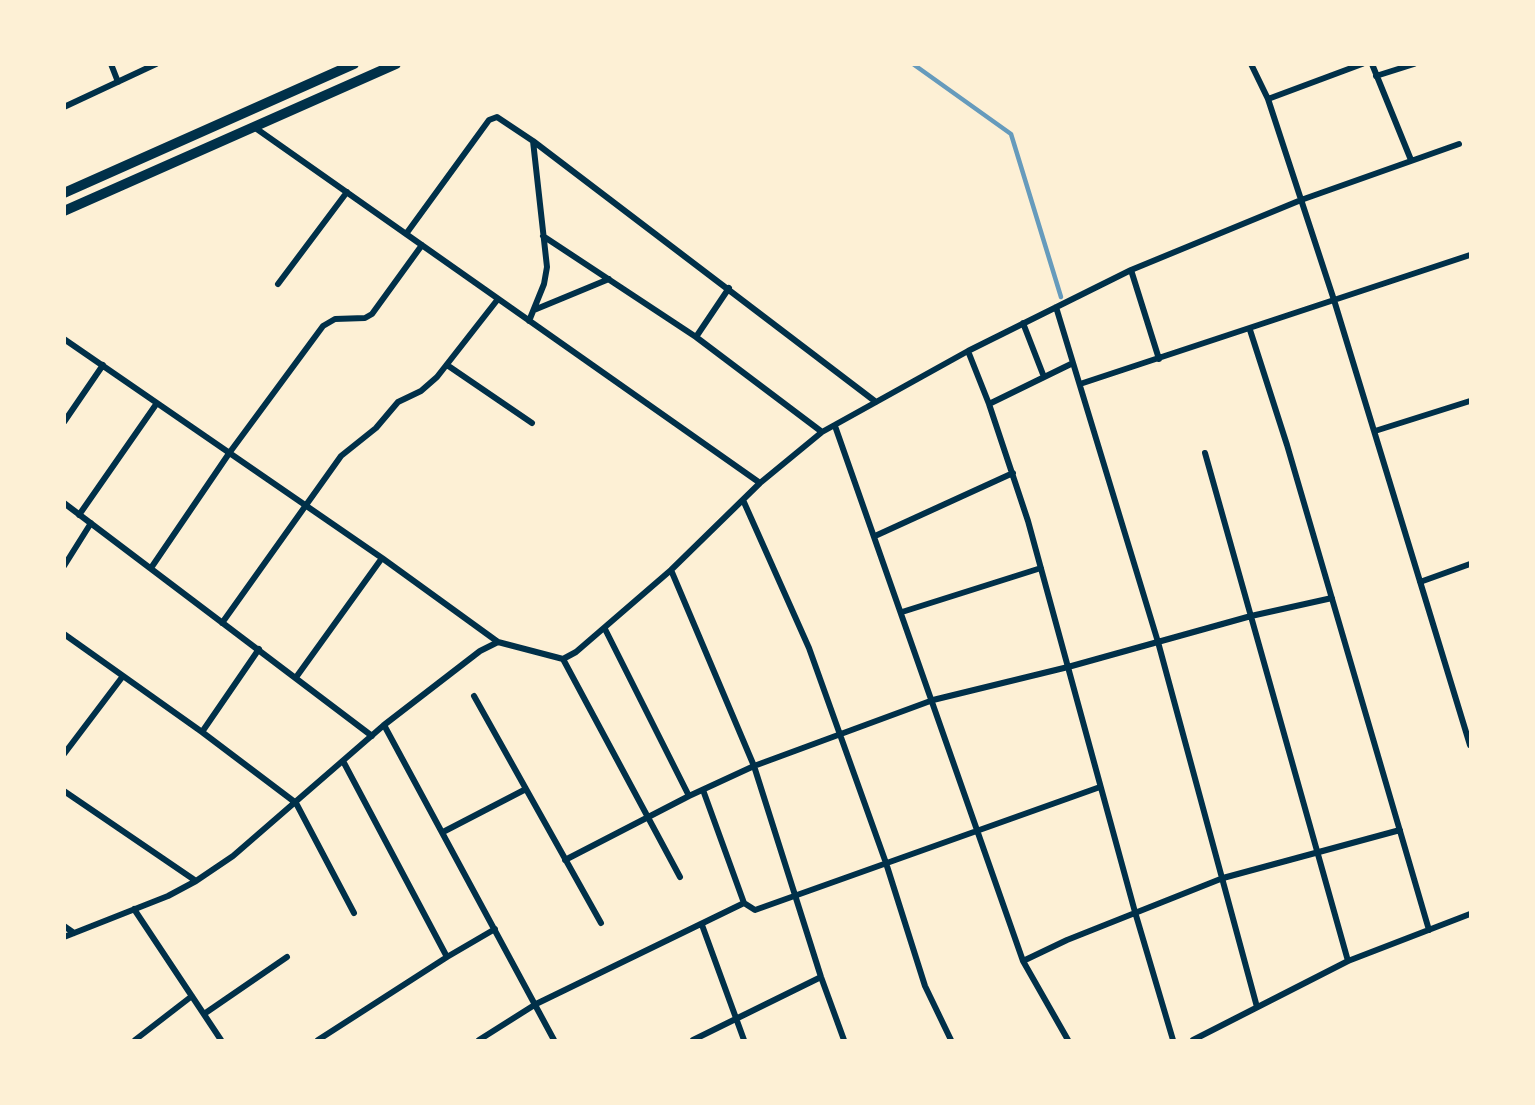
<!DOCTYPE html>
<style>
body{margin:0}
#map{position:relative;width:1535px;height:1105px;overflow:hidden;background:#fdf0d5;font-family:"Archivo Narrow",sans-serif}
canvas{display:block}
.frame{position:absolute;inset:0;border:66px solid #fdf0d5;pointer-events:none}
</style>
<div id="map">
<canvas width="1535" height="1105"></canvas>
<div class="frame"></div>
</div>
<script>
const context = document.querySelector('canvas').getContext('2d');
context.lineJoin = 'round';
const shape = rows => new Path2D(rows.map(r => 'M' + r).join(''));
function strokePath(path, color, width, dash) { context.strokeStyle = color; context.lineWidth = width; context.lineCap = dash ? 'butt' : 'round'; context.setLineDash(dash || []); context.stroke(path); }
strokePath(shape([
 [913,64,1011,134,1061,297]
]), '#669bbc', 4.5);
strokePath(shape([
 [111,64,118,82],
 [1251,64,1268,99,1334,300,1470,745],
 [1372,64,1411,160],
 [1376,76,1414,64],
 [1268,99,1362,64],
 [64,107,156,64],
 [254,127,760,483],
 [406,234,489,120,497,117,533,141,876,402],
 [543,236,696,337,822,432],
 [1131,270,1159,359],
 [278,284,347,192],
 [1056,307,1158,642,1257,1007],
 [534,310,609,279],
 [529,321,544,284,547,267,533,141],
 [1023,323,1044,377],
 [1250,330,1287,445,1429,930],
 [696,337,729,288],
 [64,339,382,558,498,642],
 [968,351,989,404,1028,521,1135,912,1173,1040],
 [447,365,532,423],
 [1080,384,1470,255],
 [989,404,1073,363],
 [64,422,103,365],
 [835,426,1023,961,1068,1040],
 [1375,431,1470,401],
 [1205,453,1348,961],
 [743,500,809,648,886,863,925,986,951,1040],
 [64,503,372,736],
 [79,515,157,403],
 [875,536,1013,473],
 [64,566,91,523],
 [151,568,230,452,323,326,335,319,365,318,372,314,422,245],
 [671,570,754,766,821,977,844,1040],
 [1420,582,1470,564],
 [902,612,1041,568],
 [222,623,341,456,376,428,398,402,421,391,437,377,498,299],
 [605,629,689,796],
 [64,634,202,732,296,803,354,913],
 [563,659,680,877],
 [297,676,382,558],
 [474,696,601,923],
 [384,725,554,1040],
 [202,732,259,649],
 [64,754,123,676],
 [343,761,447,957],
 [703,790,744,903,755,910,1100,787],
 [64,791,196,881],
 [443,832,526,789],
 [565,860,689,796,754,766,933,700,1068,667,1251,616,1332,598],
 [134,909,221,1040],
 [702,925,744,1040],
 [64,926,74,933],
 [64,937,168,896,196,881,233,856,384,725,480,651,498,642,563,659,576,652,671,570,760,483,822,432,968,351,1131,270,1301,200,1459,144],
 [1023,961,1067,940,1223,878,1400,830],
 [204,1014,287,957],
 [135,1040,192,996],
 [318,1040,447,957,495,929],
 [479,1040,536,1004,744,903],
 [693,1040,821,977],
 [1193,1040,1348,961,1470,914]
]), '#003049', 6);
strokePath(shape([
 [64,193,354,64],
 [64,211,396,64]
]), '#003049', 10);
</script>
